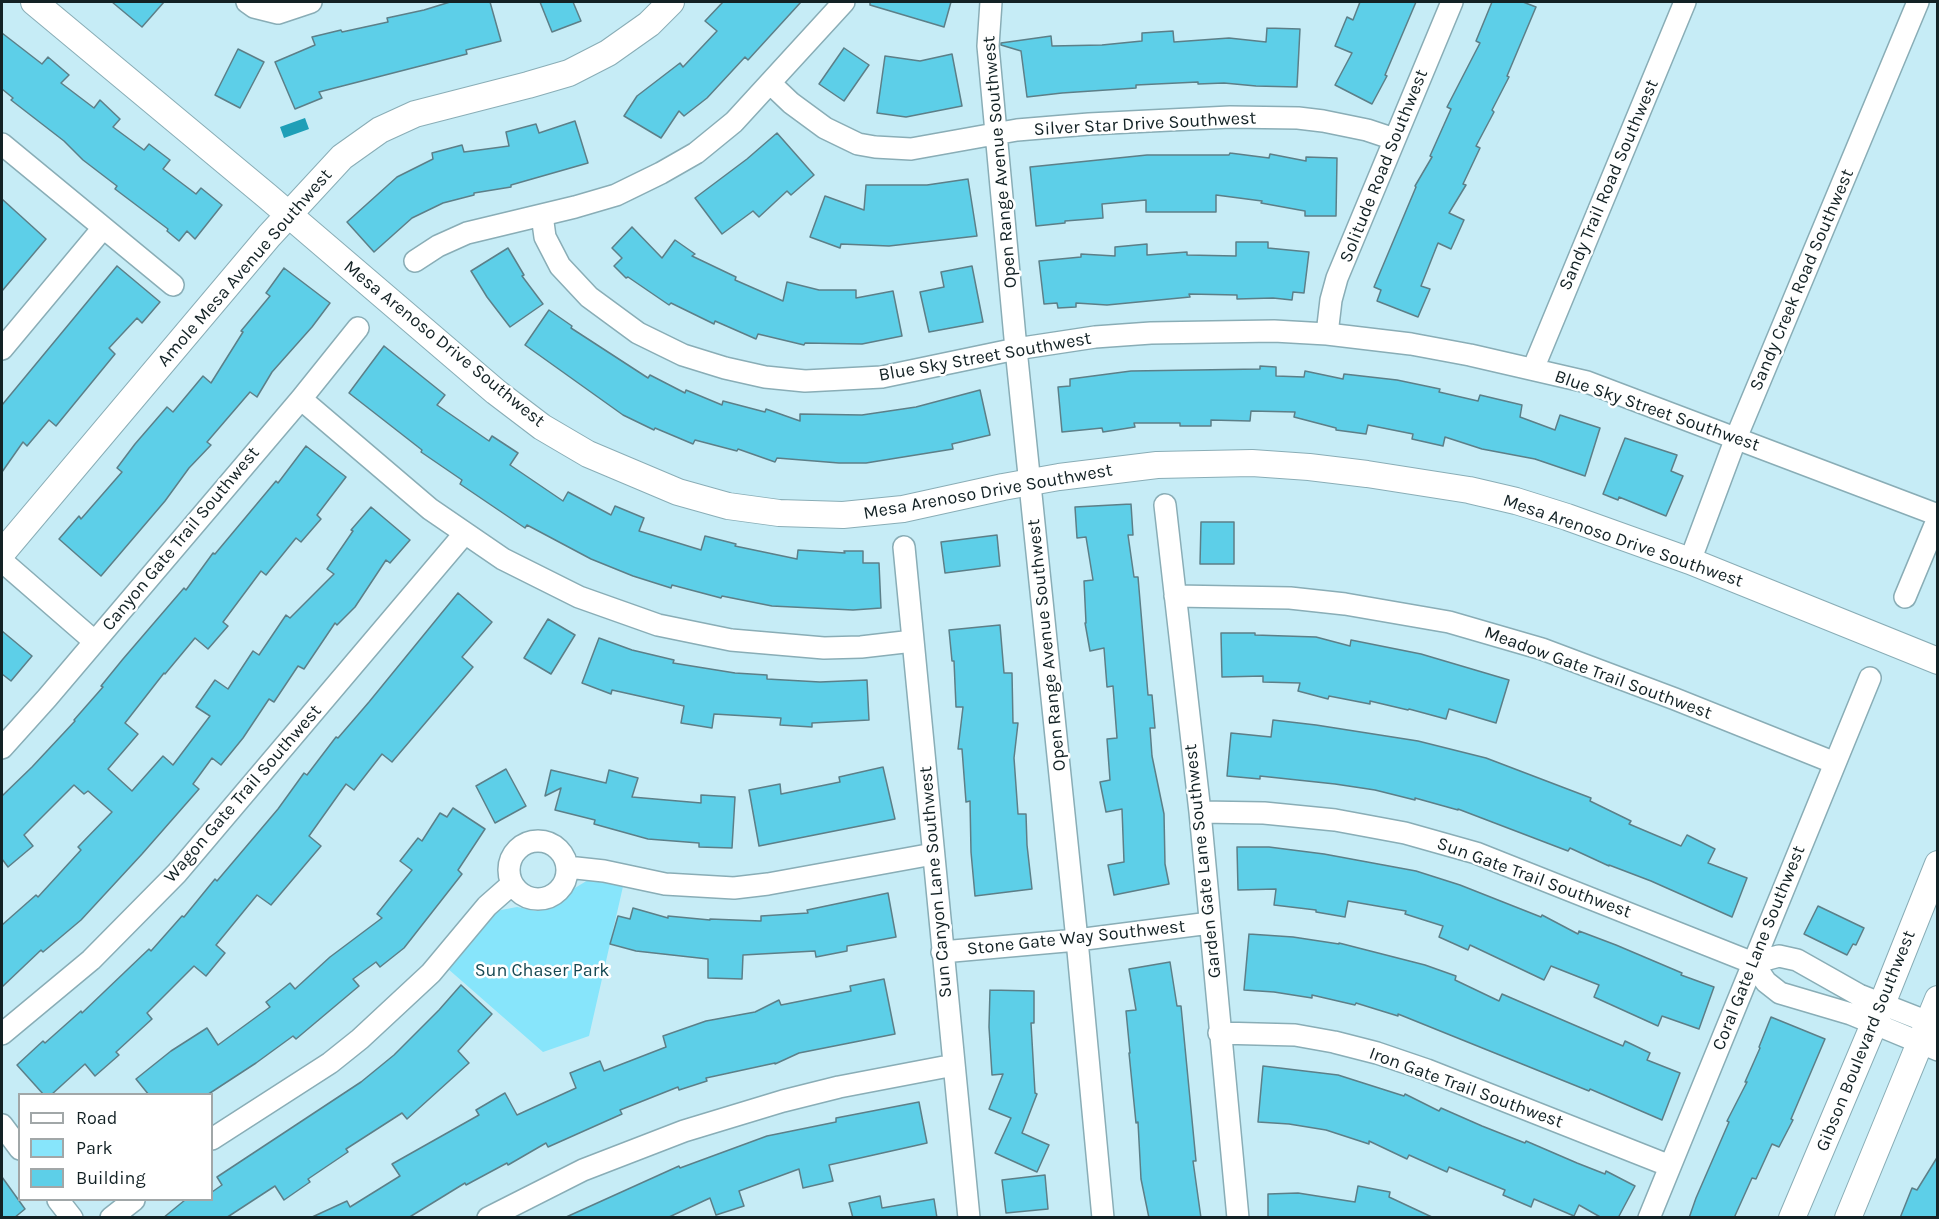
<!DOCTYPE html>
<style>
body{margin:0}
#map{position:relative;width:1939px;height:1219px;overflow:hidden;background:#c6ecf6;font-family:Karla,sans-serif}
canvas{display:block}
.frame{position:absolute;inset:0;border:3px solid #132225;pointer-events:none}
.legend{position:absolute;left:18px;top:1093px;width:195px;height:108px;box-sizing:border-box;background:#fff;border:2px solid #a1a7a8;margin:0;padding:8px 10px;list-style:none;font-size:18px;color:#132225}
.legend li{display:flex;align-items:center;gap:12px;height:30px}
.legend b{width:30px;border:2px solid #a1a7a8}
</style>
<div id="map">
<canvas width="1939" height="1219"></canvas>
<div class="frame"></div>
<ul class="legend">
<li><b style="height:8px;background:#fff"></b>Road</li>
<li><b style="height:16px;background:#87e5fb"></b>Park</li>
<li><b style="height:16px;background:#5dcfe8"></b>Building</li>
</ul>
</div>
<script>
const context = document.querySelector('canvas').getContext('2d');
context.lineJoin = 'round';
function fill(path, color) { context.fillStyle = color; context.fill(path, 'evenodd'); }
const shape = rows => new Path2D(rows.map(r => 'M' + r).join(''));
function strokePath(path, color, width, dash) { context.strokeStyle = color; context.lineWidth = width; context.lineCap = dash ? 'butt' : 'round'; context.setLineDash(dash || []); context.stroke(path); }
function write(font, color, halo, rows, align = 'center') {
  context.font = font + ' Karla,sans-serif'; context.lineWidth = 5; context.setLineDash([]); context.textBaseline = 'middle'; context.strokeStyle = halo; context.fillStyle = color; for (const [text, x, y, turn = 0] of rows) {
    context.save(); context.translate(x, y); context.rotate((+turn || 0) * Math.PI / 180); context.textAlign = isNaN(turn) ? turn : align; if (halo) context.strokeText(text, 0, 0); context.fillText(text, 0, 0); context.restore();
  }
}
fill(shape([
 [593,877,624,882,589,1036,543,1052,447,968,492,914,501,910,517,907,536,911,551,908,561,901,570,891]
]), '#87e5fb');
fill(shape([
 [305,118,309,129,284,138,280,127]
]), '#1e9fb7');
const building = shape([
 [112,2,164,2,142,27,112,2],
 [450,2,490,2,501,41,466,50,467,54,319,92,322,98,295,109,275,62,315,45,312,37,341,30,342,32,388,22,387,18,424,10,450,2],
 [540,2,573,2,581,21,552,32,540,2],
 [723,2,801,2,748,60,745,57,707,98,684,116,679,111,661,138,624,116,637,96,680,63,683,67,717,31,705,21,723,2],
 [870,2,951,2,944,27,870,5,870,2],
 [1360,2,1416,2,1385,75,1387,76,1372,104,1335,85,1352,53,1335,46,1347,17,1353,20,1360,2],
 [1492,2,1523,2,1536,7,1507,76,1509,77,1492,110,1494,112,1476,146,1480,148,1463,184,1466,185,1449,213,1464,220,1451,249,1438,243,1421,286,1430,289,1418,317,1377,301,1381,290,1374,287,1416,187,1415,186,1432,157,1430,156,1451,109,1447,107,1480,43,1476,41,1492,2],
 [1267,28,1300,29,1297,87,1256,86,1224,83,1198,84,1198,82,1136,85,1136,88,1062,93,1027,97,1021,51,1001,45,1001,43,1051,36,1052,46,1102,45,1142,41,1142,33,1173,31,1174,42,1229,38,1266,42,1267,28],
 [2,33,42,64,48,57,69,75,61,83,94,108,100,100,120,119,113,127,144,150,149,144,170,160,163,169,196,194,201,188,222,205,195,239,187,231,179,241,167,231,168,229,115,189,117,186,83,160,64,141,11,100,13,98,2,89,2,33],
 [844,48,869,65,844,101,819,84,844,48],
 [238,49,264,62,240,108,215,95,238,49],
 [952,54,962,106,906,117,877,113,885,56,920,61,952,54],
 [575,121,588,163,511,185,511,187,474,193,474,195,443,203,412,218,374,252,347,222,397,177,433,159,432,153,462,145,464,152,509,146,506,132,536,124,539,133,575,121],
 [777,133,814,175,791,195,787,191,759,217,753,211,722,234,695,198,747,159,777,133],
 [1230,153,1269,158,1270,154,1306,161,1306,157,1337,158,1336,216,1305,216,1305,211,1261,203,1262,201,1216,195,1216,212,1146,212,1146,200,1102,204,1103,218,1065,221,1065,223,1036,226,1030,167,1147,155,1229,155,1230,153],
 [968,179,977,236,889,246,841,244,840,248,810,237,825,196,864,210,866,185,927,185,968,179],
 [2,199,46,239,2,291,2,199],
 [632,227,662,258,675,240,695,254,692,256,736,277,735,280,783,301,787,282,819,290,856,290,856,298,893,291,902,336,862,344,805,343,804,345,758,334,756,339,715,321,714,324,671,303,669,305,628,277,626,278,614,266,622,258,612,248,632,227],
 [1236,242,1268,242,1268,248,1309,252,1304,293,1293,292,1292,300,1273,298,1237,299,1237,295,1189,294,1190,297,1107,305,1076,303,1076,307,1058,308,1057,303,1044,304,1039,261,1081,257,1081,254,1115,256,1115,247,1147,244,1147,255,1187,252,1187,255,1236,256,1236,242],
 [508,248,524,275,522,276,543,304,510,327,487,297,471,271,508,248],
 [117,266,160,302,142,323,137,318,109,348,115,354,56,426,49,420,27,446,23,442,2,472,2,405,117,266],
 [972,266,983,322,929,332,920,292,944,287,941,272,972,266],
 [284,268,330,303,312,327,272,372,257,397,250,392,207,442,211,445,189,468,165,501,101,576,59,539,79,516,81,519,122,472,117,468,135,444,167,407,173,412,203,376,211,383,243,332,241,331,270,296,266,293,284,268],
 [549,310,572,326,571,328,648,378,650,375,685,393,686,390,722,405,723,401,765,412,766,409,800,421,800,414,862,415,916,407,980,390,990,435,952,444,953,449,866,463,839,463,777,458,775,462,738,449,737,451,695,440,693,444,655,428,654,430,623,415,525,345,549,310],
 [384,346,445,395,437,405,489,441,492,436,518,453,510,465,563,501,568,492,611,515,615,506,644,518,639,531,701,550,705,536,736,544,735,546,797,559,798,550,845,553,844,551,863,551,863,563,879,563,881,608,853,610,772,606,722,596,721,598,672,585,671,588,633,576,591,559,527,525,525,528,460,484,462,480,421,452,422,450,349,393,384,346],
 [1260,366,1276,367,1276,376,1304,377,1305,371,1343,379,1344,374,1397,380,1440,389,1439,392,1478,401,1480,395,1522,405,1520,417,1555,430,1560,415,1600,428,1585,476,1535,459,1482,449,1445,437,1443,446,1412,439,1413,434,1368,425,1366,434,1336,430,1336,428,1294,417,1295,412,1251,411,1250,421,1211,420,1211,426,1180,426,1180,423,1134,423,1135,427,1103,432,1102,428,1062,432,1058,387,1070,386,1070,379,1131,371,1260,369,1260,366],
 [1625,438,1677,455,1671,471,1683,476,1666,516,1619,497,1618,500,1603,494,1625,438],
 [306,446,346,477,317,515,321,519,301,542,296,538,266,575,261,571,223,622,228,626,208,649,195,638,165,674,164,673,125,723,138,734,108,769,132,791,163,756,173,765,210,716,196,707,215,680,228,689,253,651,259,655,286,615,290,618,334,574,327,569,353,531,351,530,371,507,410,540,390,563,386,560,355,607,337,625,335,623,304,669,298,666,274,702,269,699,243,738,221,765,212,758,193,784,199,789,142,854,81,920,43,952,41,950,2,987,2,925,36,895,38,897,81,850,78,847,112,812,88,791,84,794,74,785,24,835,33,846,8,867,2,859,2,796,32,767,75,721,74,720,103,687,101,686,123,659,184,588,186,590,213,553,215,554,276,481,278,483,306,446],
 [1131,504,1133,535,1128,535,1134,577,1138,577,1148,695,1152,695,1155,728,1150,728,1152,756,1164,814,1165,864,1169,884,1114,895,1108,865,1124,862,1122,809,1106,812,1100,782,1110,780,1107,739,1117,738,1113,686,1107,687,1104,648,1090,651,1085,623,1086,623,1084,581,1093,580,1086,537,1077,538,1075,507,1131,504],
 [1201,522,1234,522,1234,564,1200,564,1201,522],
 [997,535,1000,566,945,573,941,542,997,535],
 [458,593,492,622,462,657,473,667,392,762,382,754,354,790,346,784,309,836,321,846,271,905,257,895,216,945,225,953,206,976,194,966,147,1013,152,1019,116,1052,119,1055,95,1076,85,1064,51,1095,44,1095,17,1065,43,1041,45,1043,81,1011,82,1013,149,949,151,951,182,916,184,917,215,879,217,881,278,809,304,773,307,775,336,737,338,738,369,702,458,593],
 [548,619,575,635,551,674,524,658,548,619],
 [1000,625,1004,673,1012,673,1013,723,1018,723,1014,758,1018,814,1026,814,1027,845,1032,889,975,896,971,852,970,801,966,802,962,749,958,749,963,707,956,707,954,661,952,661,949,630,1000,625],
 [2,631,32,656,11,681,2,674,2,631],
 [1221,633,1255,633,1255,635,1316,637,1350,646,1351,640,1421,654,1509,680,1496,723,1449,709,1446,719,1409,709,1408,710,1370,701,1370,704,1329,696,1328,699,1298,691,1300,683,1263,682,1263,676,1222,677,1221,633],
 [599,638,632,650,674,660,673,663,735,673,767,675,767,679,820,682,867,680,869,720,812,723,812,727,780,725,781,718,714,714,712,728,681,723,684,706,612,690,611,694,582,683,599,638],
 [1273,720,1316,725,1418,741,1486,758,1591,798,1590,801,1631,821,1629,824,1681,846,1687,835,1715,849,1708,863,1747,878,1732,917,1651,881,1609,865,1609,866,1570,848,1568,851,1458,809,1458,810,1415,798,1415,800,1375,790,1335,784,1260,776,1260,779,1227,776,1231,733,1271,737,1273,720],
 [883,767,895,819,759,846,749,790,780,784,781,794,840,782,839,777,883,767],
 [506,769,526,806,495,823,476,786,506,769],
 [551,770,606,783,609,770,638,778,632,797,701,803,701,795,735,797,732,848,699,847,699,843,648,839,594,824,595,820,555,810,561,788,545,796,551,770],
 [453,808,485,829,458,870,462,874,404,948,380,967,376,962,353,979,359,986,296,1039,293,1036,256,1063,207,1095,149,1095,136,1079,171,1051,207,1028,218,1045,270,1007,266,1002,290,983,295,989,330,957,382,918,377,914,412,870,400,861,418,838,422,841,440,813,447,817,453,808],
 [1237,847,1269,847,1324,854,1416,871,1460,885,1541,917,1542,915,1578,934,1579,931,1616,945,1682,973,1681,975,1714,987,1699,1029,1662,1016,1658,1026,1594,997,1599,985,1551,966,1544,980,1470,945,1468,950,1439,937,1443,926,1405,914,1406,911,1348,901,1345,917,1316,912,1316,910,1274,905,1276,889,1238,890,1237,847],
 [888,893,896,937,847,946,847,951,816,957,815,951,743,955,742,979,708,978,708,959,636,951,610,944,618,916,630,919,633,908,668,918,668,916,710,920,710,919,761,921,761,916,808,913,807,910,888,893],
 [1818,906,1864,928,1856,945,1853,944,1847,955,1804,934,1818,906],
 [1249,934,1293,937,1339,944,1339,943,1425,965,1456,976,1455,980,1499,1001,1502,994,1623,1046,1625,1041,1650,1053,1647,1060,1680,1073,1662,1120,1590,1089,1589,1091,1398,1014,1398,1016,1356,1003,1355,1005,1312,995,1312,998,1274,992,1244,990,1249,934],
 [1170,962,1177,1006,1181,1006,1196,1161,1193,1161,1201,1218,1149,1218,1141,1179,1138,1122,1136,1123,1129,1053,1130,1053,1126,1011,1136,1010,1129,969,1170,962],
 [884,979,895,1034,799,1053,775,1064,775,1063,706,1078,707,1081,679,1090,678,1087,620,1110,622,1114,548,1147,546,1143,508,1165,507,1163,466,1185,465,1183,408,1218,310,1218,347,1201,350,1207,400,1176,392,1164,479,1115,476,1110,505,1093,517,1115,576,1088,570,1073,600,1061,604,1071,666,1047,663,1036,706,1021,755,1012,779,1000,781,1005,851,991,850,986,884,979],
 [461,985,492,1014,458,1051,469,1063,407,1119,402,1113,346,1149,348,1152,308,1179,310,1182,284,1200,275,1186,226,1218,163,1218,185,1200,212,1200,212,1192,222,1185,217,1177,361,1082,394,1055,439,1010,461,985],
 [990,990,1034,991,1034,1023,1031,1023,1035,1093,1037,1094,1022,1133,1049,1145,1037,1172,995,1153,1011,1118,989,1109,1003,1074,992,1075,989,1027,990,990],
 [1771,1017,1825,1039,1791,1119,1793,1120,1779,1147,1772,1144,1756,1179,1752,1178,1734,1218,1689,1218,1696,1198,1729,1122,1727,1121,1747,1082,1745,1082,1760,1048,1759,1047,1771,1017],
 [1263,1066,1338,1075,1404,1096,1405,1094,1439,1111,1441,1108,1482,1126,1525,1143,1526,1141,1577,1163,1605,1174,1606,1171,1635,1186,1618,1218,1602,1218,1579,1205,1574,1216,1534,1199,1531,1207,1503,1195,1505,1190,1449,1167,1447,1172,1409,1155,1407,1159,1369,1141,1369,1144,1326,1130,1289,1124,1258,1122,1263,1066],
 [919,1102,927,1143,829,1165,833,1181,803,1188,799,1169,739,1191,744,1206,716,1215,710,1198,667,1218,564,1218,679,1166,680,1168,767,1136,836,1122,836,1118,919,1102],
 [1938,1156,1938,1218,1900,1218,1912,1188,1917,1190,1938,1156],
 [1045,1175,1048,1209,1006,1213,1002,1180,1045,1175],
 [2,1177,25,1209,14,1218,2,1218,2,1177],
 [1358,1186,1390,1192,1389,1197,1434,1218,1268,1218,1268,1194,1298,1193,1355,1202,1358,1186],
 [880,1196,882,1208,934,1199,937,1218,853,1218,849,1203,880,1196]
]);
fill(building, '#5dcfe8');
strokePath(building, '#5c7f88', 1.5);
const minor = shape([
 [247,2,254,7,278,13,311,2],
 [991,2,988,46,1016,349,1077,940,1103,1218],
 [771,84,791,103,825,128,858,144,875,147,911,149,1017,130,1089,124,1230,117,1298,118,1323,121,1367,130,1394,139],
 [2,144,173,285],
 [542,215,545,237,560,266,589,297,638,333,683,355,725,368,765,377,805,381,882,377,1016,349,1095,337,1151,333,1274,331,1327,334,1411,344,1470,355,1587,382,1938,515],
 [415,261,438,246,467,233,575,207,616,195,661,173,696,153,734,122,844,2],
 [1327,334,1331,300,1337,278,1452,2],
 [2,349,103,228],
 [1533,369,1685,2],
 [301,399,430,509,503,559,579,597,658,625,731,640,824,648,861,647,913,641],
 [1165,505,1200,812,1238,1218],
 [904,547,969,1218],
 [2,561,94,641],
 [1690,561,1736,438,1918,2],
 [1175,596,1290,598,1345,604,1449,622,1542,649,1675,699,1835,763],
 [1905,597,1938,518],
 [2,748,47,698,301,399,358,328],
 [1200,812,1264,813,1335,820,1405,833,1476,853,1753,963,1766,982,1780,993,1851,1014,1938,1050],
 '509 870a29 29 0 1 1 58 0a29 29 0 1 1-58 0Z',
 [567,867,604,871,665,884,734,888,768,884,933,854],
 [942,952,1077,940,1210,923],
 [1753,963,1779,956,1797,960,1859,995,1938,1026],
 [1219,1033,1295,1035,1334,1042,1377,1053,1427,1070,1670,1166],
 [2,1034,91,960,177,873,465,533],
 [2,1125,20,1149],
 [212,1139,330,1063,360,1039,431,973,487,906,512,884],
 [58,1200,72,1218],
 [111,1218,134,1200],
 [488,1218,583,1170,684,1131,783,1101,839,1087,954,1065],
 [1649,1218,1870,678]
]);
const tertiary = shape([
 [34,2,267,196,496,392,542,427,588,454,678,492,728,506,779,513,843,515,903,509,1003,487,1059,477,1157,465,1252,463,1309,467,1367,474,1469,490,1516,501,1567,517,1690,561,1938,661],
 [2,553,269,236,342,157,380,130,415,114,528,85,569,73,608,53,649,24,671,2],
 [1792,1218,1874,1024,1938,864],
 [1848,1218,1938,999]
]);
strokePath(minor, '#89adb6', 24);
strokePath(tertiary, '#89adb6', 28);
strokePath(minor, '#fff', 21);
strokePath(tertiary, '#fff', 26);
write('18px', '#132225', '#fff', [
 ["Silver Star Drive Southwest",1145,124,-3],
 ["Open Range Avenue Southwest",1000,162,-95],
 ["Solitude Road Southwest",1384,166,-68],
 ["Sandy Trail Road Southwest",1609,185,-67],
 ["Amole Mesa Avenue Southwest",245,268,-49],
 ["Sandy Creek Road Southwest",1802,280,-67],
 ["Mesa Arenoso Drive Southwest",444,344,39],
 ["Blue Sky Street Southwest",985,357,-10],
 ["Blue Sky Street Southwest",1657,411,19],
 ["Mesa Arenoso Drive Southwest",988,492,-10],
 ["Canyon Gate Trail Southwest",181,539,-50],
 ["Mesa Arenoso Drive Southwest",1623,541,19],
 ["Open Range Avenue Southwest",1047,645,-96],
 ["Meadow Gate Trail Southwest",1598,673,20],
 ["Wagon Gate Trail Southwest",243,794,-49],
 ["Garden Gate Lane Southwest",1203,861,-96],
 ["Sun Gate Trail Southwest",1534,878,20],
 ["Sun Canyon Lane Southwest",936,882,-95],
 ["Stone Gate Way Southwest",1076,938,-6],
 ["Coral Gate Lane Southwest",1759,948,-68],
 ["Gibson Boulevard Southwest",1866,1041,-68],
 ["Iron Gate Trail Southwest",1466,1088,20]
]);
write('18px', '#164953', '#fff', [
 ["Sun Chaser Park",542,971]
]);
</script>
